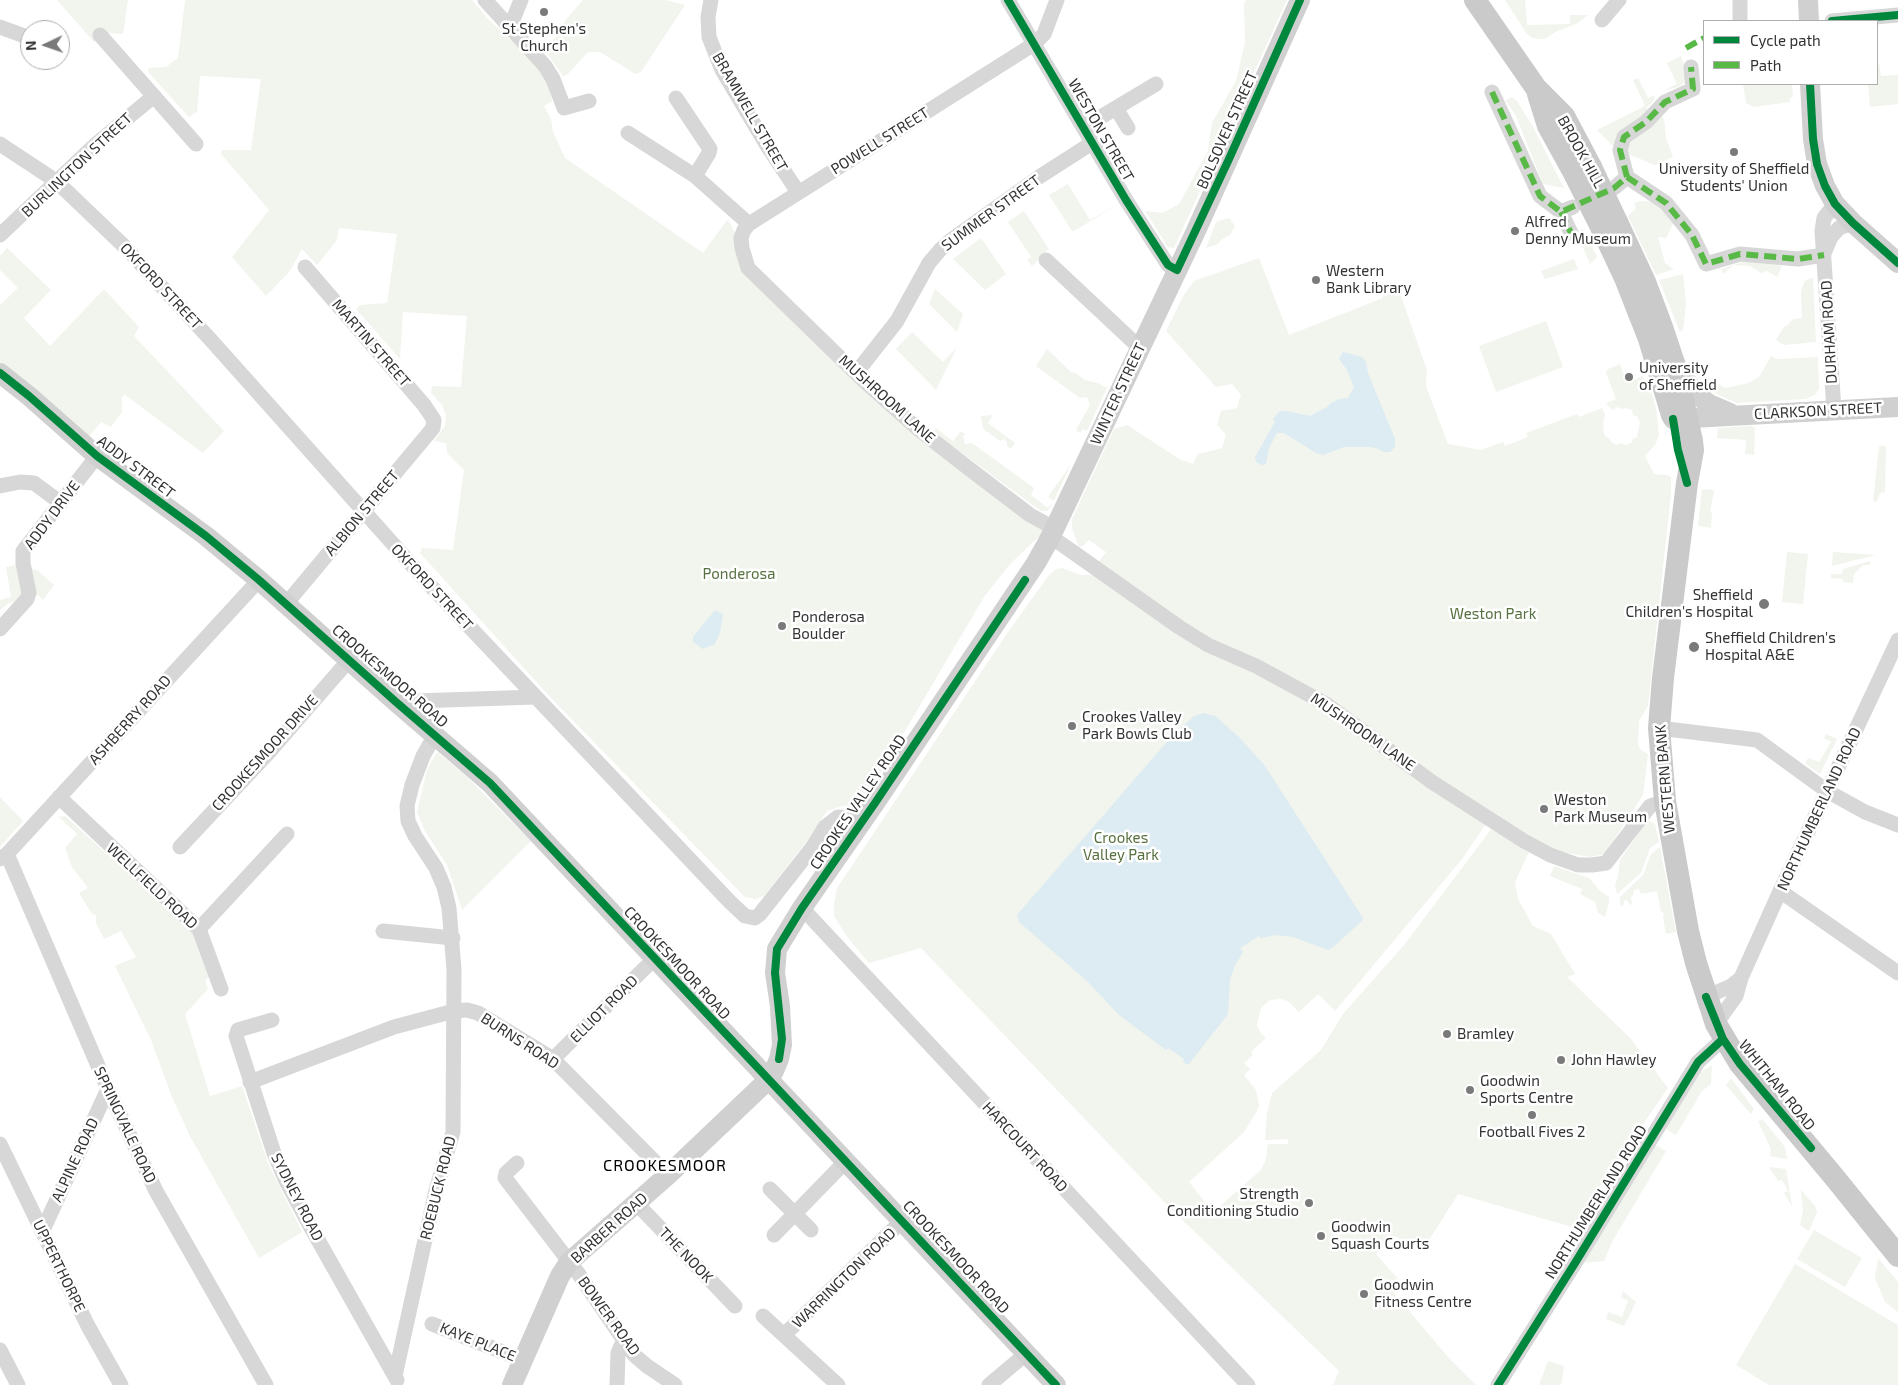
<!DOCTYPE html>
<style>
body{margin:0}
#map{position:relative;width:1898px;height:1385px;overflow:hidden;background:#fff;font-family:"Exo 2",sans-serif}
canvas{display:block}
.legend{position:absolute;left:1703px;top:20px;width:175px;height:65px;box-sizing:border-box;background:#fff;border:1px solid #adadad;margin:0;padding:6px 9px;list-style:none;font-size:15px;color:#333}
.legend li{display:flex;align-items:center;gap:10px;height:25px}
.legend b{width:25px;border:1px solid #adadad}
.north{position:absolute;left:20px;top:20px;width:50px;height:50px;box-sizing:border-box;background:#fff;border:1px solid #adadad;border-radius:50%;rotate:267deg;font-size:14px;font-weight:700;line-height:20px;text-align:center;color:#333}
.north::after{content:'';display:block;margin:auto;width:18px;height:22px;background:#7a7a7a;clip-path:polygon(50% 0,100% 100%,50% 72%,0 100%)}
</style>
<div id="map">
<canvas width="1898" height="1385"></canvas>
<ul class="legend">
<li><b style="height:6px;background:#00873e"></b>Cycle path</li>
<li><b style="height:6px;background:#58b947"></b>Path</li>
</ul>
<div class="north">N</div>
</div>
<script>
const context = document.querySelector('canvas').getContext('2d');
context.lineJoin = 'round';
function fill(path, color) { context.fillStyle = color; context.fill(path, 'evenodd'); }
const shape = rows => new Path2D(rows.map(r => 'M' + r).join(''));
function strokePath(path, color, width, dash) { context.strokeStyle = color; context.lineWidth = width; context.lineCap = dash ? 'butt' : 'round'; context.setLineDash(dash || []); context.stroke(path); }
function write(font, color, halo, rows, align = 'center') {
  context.font = font + ' "Exo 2",sans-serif'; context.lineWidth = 5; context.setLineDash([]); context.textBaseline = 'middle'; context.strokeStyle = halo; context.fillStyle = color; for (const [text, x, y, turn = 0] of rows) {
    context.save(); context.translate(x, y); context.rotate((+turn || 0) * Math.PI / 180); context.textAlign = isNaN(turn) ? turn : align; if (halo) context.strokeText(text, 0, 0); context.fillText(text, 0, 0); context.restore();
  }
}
fill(shape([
 [57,0,128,0,123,34,108,33,94,42],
 [185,0,472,0,487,18,535,63,549,84,552,101,544,106,551,119,553,132,565,158,703,253,728,219,742,248,748,268,856,384,1014,511,1045,531,1010,564,984,597,869,792,855,806,842,806,827,811,806,842,764,896,755,899,745,897,550,697,420,553,422,548,453,550,464,470,447,453,446,443,434,441,445,426,446,415,442,405,431,393,432,386,461,387,467,316,403,312,400,359,356,309,360,305,387,303,397,234,339,228,337,240,317,265,302,249,290,271,266,296,232,257,269,210,221,154,222,150,251,150,261,79,200,76,197,112,189,117,148,72,149,68,166,67,178,58],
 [583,0,666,0,685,5,641,72,635,74,600,52,588,52,568,74,563,76,542,46,556,38,565,21],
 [1246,0,1287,0,1174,248,1168,247,1145,211,1162,213,1179,204,1208,151,1212,123,1236,81,1245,42,1244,4],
 [1505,0,1525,0,1527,25,1570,24,1570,15,1588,15,1576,24,1557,31,1545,39,1538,39,1532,38,1527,34],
 [1681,56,1686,70,1687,76,1684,83,1678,87,1663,91,1677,84,1667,63],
 [1877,63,1879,63,1881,76,1898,75,1898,104,1870,107,1868,84,1877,84],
 [1638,78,1648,98,1655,95,1654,100,1647,107,1647,112,1615,148,1597,130,1645,106,1633,80],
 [1743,84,1792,84,1793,97,1790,98,1790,102,1754,107,1746,103],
 [1512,97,1517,101,1533,127,1564,188,1543,184,1516,116,1507,103,1506,100],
 [1661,115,1664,119,1666,138,1673,157,1655,165,1626,153,1628,139],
 [1068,184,1090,220,1117,205,1074,231,1072,231,1049,195],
 [1641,201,1653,202,1659,206,1674,222,1666,238,1658,237,1665,263,1674,269,1656,275,1628,216,1636,208,1634,203],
 [1024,211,1049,249,1045,251,1046,252,1032,266,1027,260,1031,257,1008,222],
 [1229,218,1235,226,1230,235,1221,240,1218,244,1206,248,1216,222],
 [1584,229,1597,257,1590,264,1576,231],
 [981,238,1006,274,985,290,953,259],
 [7,248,51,290,24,318,50,346,104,289,139,327,134,336,224,431,203,453,124,394,122,398,122,412,111,427,101,422,88,438,0,367,0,305,18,288,0,270,0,256],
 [1259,258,1289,335,1383,298,1380,287,1396,282,1427,370,1426,383,1427,389,1448,444,1481,450,1503,442,1505,446,1528,437,1526,433,1577,414,1579,417,1602,408,1605,415,1603,422,1604,426,1603,430,1605,436,1609,438,1611,442,1617,445,1621,443,1625,445,1631,443,1633,439,1637,437,1640,423,1638,417,1633,415,1632,410,1626,408,1622,409,1618,407,1612,410,1606,403,1616,399,1606,373,1608,369,1620,364,1624,375,1631,376,1634,380,1642,376,1649,384,1656,408,1659,435,1655,445,1645,456,1654,474,1666,475,1671,477,1671,494,1648,706,1639,721,1638,745,1641,750,1648,754,1643,795,1605,854,1590,857,1561,852,1560,854,1446,786,1206,639,1098,563,1106,552,1089,540,1084,545,1079,548,1072,528,1072,519,1114,429,1127,425,1181,460,1193,464,1198,454,1222,448,1226,435,1217,425,1221,411,1237,408,1241,395,1232,384,1216,387,1166,331,1184,295,1194,281],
 [1574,259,1578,269,1545,279,1541,271],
 [1749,260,1782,266,1777,277,1767,271,1761,273,1750,266,1734,265,1723,274,1721,269],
 [1683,274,1686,304,1683,330,1680,332,1659,280],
 [1813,278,1816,342,1784,345,1776,340,1784,327,1788,325,1793,319,1802,318,1801,292,1804,282,1808,279],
 [935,289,963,314,957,332,929,304],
 [1546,321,1563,367,1496,392,1479,346],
 [912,332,943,362,957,347,936,390,896,349],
 [1047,349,1072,373,1074,372,1085,380,1098,383,1107,388,1087,431,1083,429,1080,433,1076,430,1090,405,1087,397,1080,398,1036,366],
 [1771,356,1776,359,1818,357,1819,389,1816,394,1806,399,1737,403,1712,392,1701,381,1696,371,1725,388,1749,383,1759,377],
 [993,415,988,423,1015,443,1011,449,1007,446,1007,442,1004,439,1000,441,983,429,981,416],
 [1752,426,1755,428,1754,455,1745,454,1746,440,1717,438,1718,428],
 [936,428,953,441,961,431,966,435,963,435,965,444,972,443,1034,488,1031,495,1048,508,1054,501,1048,497,1071,464,1051,507,1047,511,1041,511,933,432],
 [1879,446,1886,446,1885,492,1880,493,1877,501,1873,502],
 [1702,489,1714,490,1710,512,1712,513,1711,528,1698,526],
 [1787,552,1808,554,1803,604,1782,602],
 [1833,552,1876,555,1832,566],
 [1870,561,1870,565,1863,565,1854,574,1853,583,1843,582,1843,579,1831,578,1831,574,1842,574,1843,569],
 [15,565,37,570,54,585,43,600,38,595,9,603,0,610,0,600,11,597,6,567],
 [1062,568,1080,575,1099,575,1332,715,1486,824,1462,859,1335,1011,1318,994,1299,1012,1288,1001,1280,999,1270,1000,1261,1008,1257,1025,1260,1032,1266,1038,1251,1052,1253,1055,1244,1063,1250,1069,1244,1075,1256,1090,1259,1106,1257,1111,1244,1132,1189,1182,1213,1212,1261,1170,1266,1159,1268,1144,1288,1144,1288,1139,1265,1140,1267,1114,1272,1093,1321,1050,1343,1014,1404,945,1492,828,1529,852,1515,882,1518,899,1533,926,1551,934,1575,974,1567,977,1630,1038,1668,1088,1572,1227,1458,1194,1429,1240,1408,1248,1396,1236,1376,1254,1398,1279,1389,1287,1448,1357,1476,1385,1333,1385,1339,1371,1170,1208,921,948,869,963,848,938,834,916,834,905,837,888,1006,635,1049,575,1056,569],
 [1826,734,1837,739,1820,774,1805,763,1808,758,1819,762,1831,742,1824,738],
 [437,752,467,777,531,841,462,910,447,865,425,831,417,812,427,770],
 [0,797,23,821,0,847],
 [65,816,193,931,210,977,205,980,208,989,185,1014,210,1096,242,1086,268,1163,302,1232,259,1258,191,1138,172,1097,151,1040,115,966,136,957,121,931,104,939,96,923,96,915,92,914,79,893,88,888,72,867,65,848,77,834,59,817],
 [1647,821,1650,821,1655,824,1659,842,1650,848,1641,873,1617,894,1615,885,1618,876,1620,860],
 [1660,847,1676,932,1666,934,1663,918,1664,913,1661,912,1657,891,1641,894,1639,889,1634,890,1633,896,1631,897,1632,904,1630,905,1627,900,1624,901,1623,906,1621,906,1620,902,1620,897,1643,875,1651,854],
 [1554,866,1589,878,1600,891,1609,897,1609,903,1605,917,1598,913,1595,902,1580,894,1582,889,1550,876],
 [1712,1065,1711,1084,1702,1091,1676,1135,1666,1129,1685,1095,1701,1072],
 [1731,1078,1754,1109,1751,1114,1726,1085],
 [1763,1120,1785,1147,1787,1159,1770,1156,1771,1149,1758,1121],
 [1656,1145,1666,1151,1612,1242,1604,1261,1581,1263],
 [1769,1167,1786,1169,1792,1206,1784,1193,1788,1191,1782,1180,1778,1181],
 [1801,1190,1815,1206,1817,1212,1809,1231,1800,1225,1803,1211],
 [1814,1230,1862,1258,1845,1287,1797,1259],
 [1878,1258,1898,1282,1898,1312,1885,1302,1875,1278],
 [1795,1264,1898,1325,1898,1385,1769,1385,1736,1365],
 [1623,1291,1636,1302,1624,1326,1606,1319,1608,1312,1622,1317,1628,1301,1621,1297],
 [1548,1361,1564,1366,1561,1385,1539,1385]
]), '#f1f5ed');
fill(shape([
 [1343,352,1362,357,1366,362,1368,373,1395,439,1395,447,1390,452,1384,452,1376,448,1369,447,1344,447,1323,455,1316,453,1284,433,1277,433,1269,448,1266,464,1261,465,1256,462,1255,457,1275,422,1273,419,1280,411,1287,411,1310,416,1327,407,1331,403,1339,399,1348,398,1354,387,1346,368,1339,359],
 [715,610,723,614,720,632,715,644,703,649,693,642,693,637],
 [1203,713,1215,716,1239,737,1265,766,1363,918,1362,921,1332,948,1328,950,1293,937,1277,935,1261,938,1259,936,1240,948,1243,952,1235,965,1230,980,1228,1014,1189,1064,1186,1064,1183,1062,1184,1059,1168,1048,1166,1050,1119,1015,1088,982,1019,922,1017,915,1172,736,1194,716]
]), '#ddebf3');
strokePath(shape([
 [485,0,545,66,553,79,564,108,589,101],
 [711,0,708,17,709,37,722,70,766,144,798,192],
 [1008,0,1126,200,1168,265,1177,270],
 [1602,20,1619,0],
 [1740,21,1740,0],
 [1832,21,1898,15],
 [0,27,30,38],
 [510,27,521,0],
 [100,35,196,144],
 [1492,92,1540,196,1561,212,1573,207],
 [676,98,710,149,709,153,695,176],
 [1116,108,1128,128],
 [1084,127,1156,84],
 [628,133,695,176,749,224],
 [0,144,56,181,125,247,210,339,427,582,730,902,745,916,755,918,760,914,812,848,825,827,838,817,852,818,861,823],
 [1627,177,1666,203,1692,235,1706,264,1740,254,1798,259,1824,255],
 [1614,188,1627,177,1620,150,1624,137,1646,122,1665,102,1693,89,1691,67],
 [1561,212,1571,233],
 [0,235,95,145,154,96],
 [1825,251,1831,237,1839,228,1853,223],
 [1046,260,1140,348],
 [856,373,897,321,929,263,940,250,951,240,1039,177,1092,143],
 [1834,410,1822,231,1824,218,1835,204],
 [0,486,20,482,34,483,61,503],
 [1054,528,1030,515,967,467,917,428,863,380,748,268,742,248,741,238,744,230,749,224,1034,44,1044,34,1057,0],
 [1050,538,1060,543,1179,627,1208,645,1256,666,1326,704,1432,782,1524,841,1550,855,1578,865,1592,865,1606,863,1650,806,1665,801],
 [286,604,433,428,434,420,424,405,305,267],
 [0,629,27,599,29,593,23,563,23,551,97,456],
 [416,701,535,697],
 [1659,728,1757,740,1827,791,1865,812,1898,825],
 [59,797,199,929,221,989],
 [180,847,270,751,349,660],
 [7,854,108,1089,156,1191,266,1385],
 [0,859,7,854,259,580],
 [1780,891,1898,973],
 [802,908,1248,1385],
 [199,929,287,834],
 [383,931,453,938],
 [1706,997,1731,986,1741,978],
 [272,1020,238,1030,236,1036,274,1153,286,1181,309,1224,397,1380],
 [1716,1024,1736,996,1741,978,1780,891,1898,640],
 [553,1059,654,959],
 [250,1082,394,1027,454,1011,467,1010,478,1013,553,1059,668,1175],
 [0,1144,88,1326,121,1385],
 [517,1163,506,1173,505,1178,578,1273,634,1355,647,1366,675,1385],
 [770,1189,811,1230],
 [637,1204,735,1306],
 [42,1232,108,1089],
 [774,1235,846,1161],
 [763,1316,838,1385],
 [432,1324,523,1360],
 [784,1335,903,1220],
 [0,1350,18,1385],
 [395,1376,436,1190,453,1132,454,969,449,908,444,887,436,868,415,836,408,821,407,806,412,785,423,756,435,735],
 [617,1385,618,1353,621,1346,626,1342],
 [989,1385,1027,1353],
 [1498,1385,1575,1263,1698,1062,1723,1039]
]), '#d7d7d7', 15);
strokePath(shape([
 [1808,0,1809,21],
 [1810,84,1813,139,1817,164,1825,186,1835,204,1853,223,1898,263],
 [1676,369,1698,395,1709,404,1730,413],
 [0,373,29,396,97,456,206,536,259,580,396,702,490,783,1056,1385],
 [1673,419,1898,407],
 [512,1385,560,1276,569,1262,668,1175,768,1080,774,1071,779,1059,782,1045,780,1006,775,973,777,949,802,908,875,803,1036,563,1050,538,1195,233,1300,0]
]), '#d0d0d0', 20);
strokePath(shape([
 [1475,0,1536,88,1564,116,1591,167],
 [1538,94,1548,126,1575,175],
 [1617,222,1645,282,1662,327,1676,369,1692,441,1693,450,1687,483,1663,678,1659,728,1665,801,1688,931,1696,963,1716,1024,1740,1064,1835,1178,1898,1256],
 [1602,229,1625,278,1649,339,1672,415]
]), '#cacaca', 22);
strokePath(shape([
 [1591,167,1617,222],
 [1575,175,1602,229]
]), '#cacaca', 22);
strokePath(shape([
 [1686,48,1704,38],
 [1492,92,1540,196,1561,212,1614,188,1627,177,1620,150,1624,137,1646,122,1665,102,1693,89,1691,67],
 [1627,177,1666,203,1692,235,1706,264,1740,254,1798,259,1824,255],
 [1561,212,1571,233]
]), '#58b947', 6, [12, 6]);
strokePath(shape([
 [1008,0,1126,200,1168,265,1177,270,1229,159,1300,0],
 [1832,21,1898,15],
 [1810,84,1813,139,1817,164,1825,186,1835,204,1853,223,1898,263],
 [0,373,29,396,97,456,206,536,259,580,396,702,490,783,1056,1385],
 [1673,419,1678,450,1687,483],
 [1706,997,1723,1039,1740,1064,1811,1148],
 [779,1059,782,1039,775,973,777,949,802,908,875,803,1025,580],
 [1498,1385,1575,1263,1698,1062,1723,1039]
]), '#00873e', 8);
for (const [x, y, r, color] of [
 [544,12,5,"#7a7a7a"],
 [1734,152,5,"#7a7a7a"],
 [1515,231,5,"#7a7a7a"],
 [1316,280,5,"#7a7a7a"],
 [1629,377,5,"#7a7a7a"],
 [1764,604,6,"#7a7a7a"],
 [782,626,5,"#7a7a7a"],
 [1694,647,6,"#7a7a7a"],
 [1072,726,5,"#7a7a7a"],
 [1544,809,5,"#7a7a7a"],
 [1447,1034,5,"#7a7a7a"],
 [1561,1060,5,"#7a7a7a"],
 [1470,1090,5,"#7a7a7a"],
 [1532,1115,5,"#7a7a7a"],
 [1309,1203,5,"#7a7a7a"],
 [1321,1236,5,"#7a7a7a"],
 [1364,1294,5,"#7a7a7a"]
]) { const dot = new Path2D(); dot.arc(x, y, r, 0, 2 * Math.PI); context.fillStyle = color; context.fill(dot); strokePath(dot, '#fff', 2); }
write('15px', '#333', '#fff', [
 ["St Stephen's",544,29,"center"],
 ["Church",544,46,"center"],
 ["University of Sheffield",1734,169,"center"],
 ["Students' Union",1734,186,"center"],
 ["Alfred",1525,222],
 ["Denny Museum",1525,239],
 ["Western",1326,271],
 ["Bank Library",1326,288],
 ["University",1639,368],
 ["of Sheffield",1639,385],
 ["Sheffield",1753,595,"right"],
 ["Children's Hospital",1753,612,"right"],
 ["Ponderosa",792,617],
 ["Boulder",792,634],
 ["Sheffield Children's",1705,638],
 ["Hospital A&E",1705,655],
 ["Crookes Valley",1082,717],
 ["Park Bowls Club",1082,734],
 ["Weston",1554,800],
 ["Park Museum",1554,817],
 ["Bramley",1457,1034],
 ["John Hawley",1571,1060],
 ["Goodwin",1480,1081],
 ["Sports Centre",1480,1098],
 ["Football Fives 2",1532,1132,"center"],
 ["Strength",1299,1194,"right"],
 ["Conditioning Studio",1299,1211,"right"],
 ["Goodwin",1331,1227],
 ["Squash Courts",1331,1244],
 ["Goodwin",1374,1285],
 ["Fitness Centre",1374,1302]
], 'left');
write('15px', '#333', '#fff', [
 ["BRAMWELL STREET",750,112,60],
 ["WESTON STREET",1101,130,60],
 ["BOLSOVER STREET",1227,130,-66],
 ["POWELL STREET",880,141,-32],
 ["BROOK HILL",1581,152,61],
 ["BURLINGTON STREET",77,165,-43],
 ["SUMMER STREET",991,213,-36],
 ["OXFORD STREET",161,286,47],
 ["DURHAM ROAD",1829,332,-93],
 ["MARTIN STREET",371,343,49],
 ["WINTER STREET",1118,394,-65],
 ["MUSHROOM LANE",887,399,42],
 ["CLARKSON STREET",1818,411,-3],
 ["ADDY STREET",136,467,37],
 ["ALBION STREET",362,513,-50],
 ["ADDY DRIVE",52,515,-53],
 ["OXFORD STREET",432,587,47],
 ["CROOKESMOOR ROAD",390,676,41],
 ["ASHBERRY ROAD",130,720,-48],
 ["MUSHROOM LANE",1363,732,35],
 ["CROOKESMOOR DRIVE",265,753,-48],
 ["WESTERN BANK",1665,779,-95],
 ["CROOKES VALLEY ROAD",858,802,-56],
 ["NORTHUMBERLAND ROAD",1819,809,-65],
 ["WELLFIELD ROAD",152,886,43],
 ["CROOKESMOOR ROAD",677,963,47],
 ["ELLIOT ROAD",604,1009,-45],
 ["BURNS ROAD",520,1041,33],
 ["WHITHAM ROAD",1777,1085,51],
 ["SPRINGVALE ROAD",125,1125,65],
 ["HARCOURT ROAD",1025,1147,47],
 ["ALPINE ROAD",75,1160,-65],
 ["ROEBUCK ROAD",438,1188,-76],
 ["SYDNEY ROAD",297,1197,63],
 ["NORTHUMBERLAND ROAD",1596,1202,-58],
 ["BARBER ROAD",609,1228,-42],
 ["THE NOOK",686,1255,46],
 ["CROOKESMOOR ROAD",956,1257,47],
 ["UPPERTHORPE",59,1266,64],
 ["WARRINGTON ROAD",844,1278,-44],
 ["BOWER ROAD",609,1316,54],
 ["KAYE PLACE",478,1342,22]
]);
write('15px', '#56703f', '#fff', [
 ["Ponderosa",739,574],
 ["Weston Park",1493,614],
 ["Crookes",1121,838],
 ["Valley Park",1121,855]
]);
context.letterSpacing = '1px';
write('16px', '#000', '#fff', [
 ["CROOKESMOOR",665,1166]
]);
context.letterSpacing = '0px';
</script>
